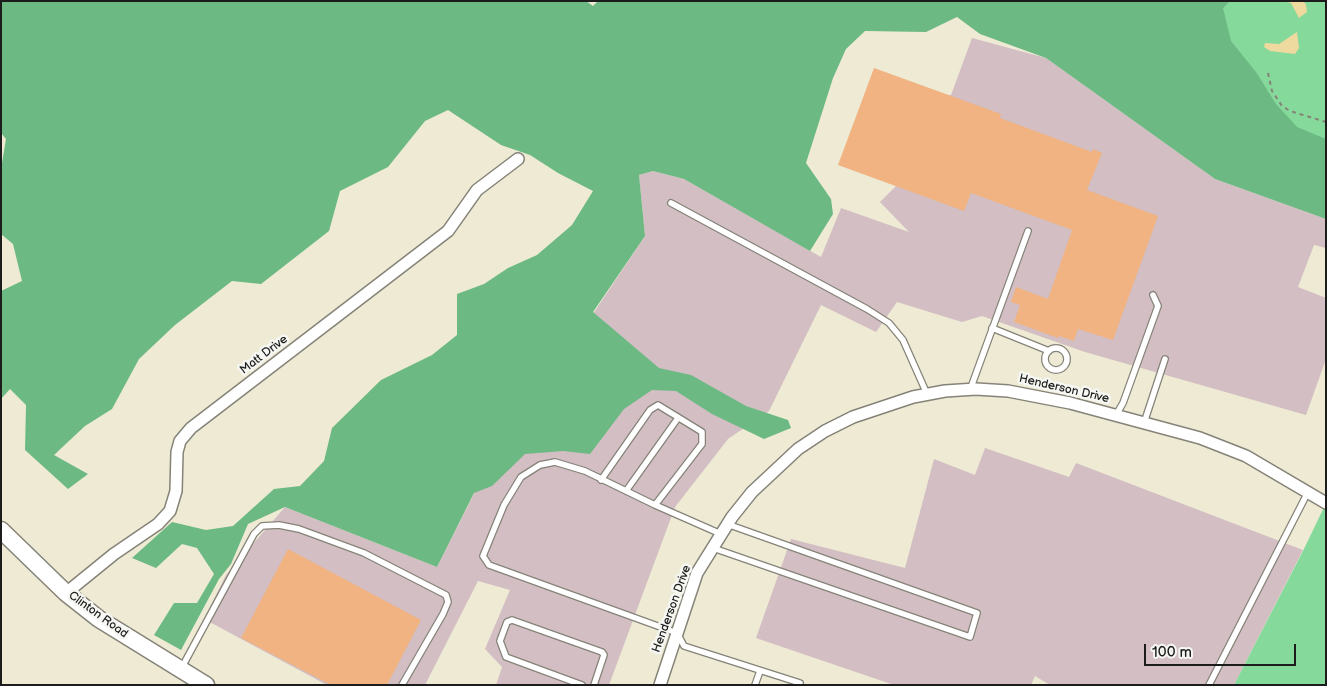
<!DOCTYPE html>
<style>
body{margin:0}
#map{position:relative;width:1327px;height:686px;overflow:hidden;background:#eeead4;font-family:"Balsamiq Sans",sans-serif}
canvas{display:block}
.frame{position:absolute;inset:0;border:2px solid #1c1c1c;pointer-events:none}
.scale{position:absolute;left:1144px;top:644px;width:152px;height:22px;box-sizing:border-box;border:2px solid #1c1c1c;border-top:0;padding-left:6px;font-size:15px;line-height:18px;white-space:nowrap;color:#1c1c1c;-webkit-text-stroke:4px #f6f6f2;paint-order:stroke}
</style>
<div id="map">
<canvas width="1327" height="686"></canvas>
<div class="frame"></div>
<div class="scale">100 m</div>
</div>
<script>
const context = document.querySelector('canvas').getContext('2d');
context.lineJoin = 'round';
function fill(path, color) { context.fillStyle = color; context.fill(path, 'evenodd'); }
const shape = rows => new Path2D(rows.map(r => 'M' + r).join(''));
function strokePath(path, color, width, dash) { context.strokeStyle = color; context.lineWidth = width; context.lineCap = dash ? 'butt' : 'round'; context.setLineDash(dash || []); context.stroke(path); }
function write(font, color, halo, rows, align = 'center') {
  context.font = font + ' "Balsamiq Sans",sans-serif'; context.lineWidth = 5; context.setLineDash([]); context.textBaseline = 'middle'; context.strokeStyle = halo; context.fillStyle = color; for (const [text, x, y, turn = 0] of rows) {
    context.save(); context.translate(x, y); context.rotate((+turn || 0) * Math.PI / 180); context.textAlign = isNaN(turn) ? turn : align; if (halo) context.strokeText(text, 0, 0); context.fillText(text, 0, 0); context.restore();
  }
}
fill(shape([
 [972,38,1046,58,1215,179,1326,219,1326,248,1314,245,1298,287,1326,298,1326,359,1306,415,1085,352,982,316,962,322,897,302,876,332,821,305,769,411,728,439,675,507,609,685,496,685,502,667,485,649,510,590,478,581,425,685,327,685,204,619,226,575,285,507,437,567,478,486,645,236,639,175,653,171,684,179,821,257,841,208,909,232,880,202,961,121,939,95,951,95],
 [985,448,1069,477,1076,463,1303,550,1234,685,1050,685,1035,676,1031,685,894,685,756,638,791,539,905,568,934,459,975,475]
]), '#d2bec3');
fill(shape([
 [970,1,1326,1,1326,192],
 [1326,503,1326,685,1234,685,1303,551]
]), '#85d99b');
fill(shape([
 [1,1,586,1,593,6,598,1,1230,1,1223,8,1231,41,1256,72,1276,104,1297,127,1326,139,1326,219,1215,179,1046,58,980,34,957,17,926,32,865,31,846,49,833,78,806,163,831,199,833,214,810,251,684,179,653,171,639,175,645,236,593,312,659,368,691,375,746,406,788,420,791,428,764,439,712,414,676,391,652,390,624,409,590,454,563,451,525,454,492,486,474,493,437,567,285,507,248,524,231,564,219,579,181,650,154,635,174,603,197,603,214,574,197,548,182,544,156,568,132,558,172,522,206,530,233,526,274,489,300,486,324,461,332,428,381,380,432,355,457,335,457,294,484,284,508,268,537,255,572,225,593,191,558,173,530,155,501,145,448,110,425,121,388,167,340,191,329,231,261,284,232,281,175,325,139,359,112,409,85,426,54,455,88,474,68,489,25,450,26,405,10,389,1,399,1,291,22,281,13,244,1,234,1,169,6,139,1,133]
]), '#6cb983');
fill(shape([
 [1282,1,1302,1,1306,4,1307,12,1299,18,1291,3],
 [1297,32,1299,48,1295,54,1270,51,1264,47,1265,43,1279,44]
]), '#eeda9e');
fill(shape([
 [874,68,1001,114,1000,118,1092,152,1093,149,1102,153,1087,190,1158,216,1113,340,1078,329,1074,341,1059,336,1058,338,1014,322,1020,305,1011,302,1016,287,1048,299,1072,230,971,193,964,211,838,165],
 [288,549,421,620,387,685,331,685,241,638]
]), '#f0b381');
const lane = shape([
 [671,203,867,309,889,323,903,340,927,394],
 [992,328,1049,351],
 '1045 359a11 11 0 1 1 22 0a11 11 0 1 1-22 0Z',
 [970,390,1028,231],
 [1116,415,1123,403,1158,306,1153,295],
 [1144,423,1165,359],
 [601,480,650,410,658,405,702,432,702,444,655,505,721,534],
 [626,491,678,418],
 [655,505,585,471,555,462,540,465,521,477,504,505,483,556,489,565,677,633,684,646,800,683],
 [713,548,970,637,977,613,727,524],
 [181,669,254,534,262,526,279,525,299,529,364,553,446,595,448,602,443,614,402,685],
 [582,685,506,657,500,641,507,622,512,620,602,652,604,655,594,685],
 [755,685,760,671],
 [1209,685,1308,492]
]);
const street = shape([
 [66,593,114,554,158,524,170,511,176,491,177,452,180,441,191,428,448,231,477,190,518,159],
 [660,685,697,573,732,517,752,492,798,449,825,431,853,417,913,397,945,391,976,389,1008,391,1070,403,1200,438,1246,456,1326,503]
]);
const secondary = shape([
 [1,530,66,593,99,619,206,685]
]);
strokePath(lane, '#858378', 8);
strokePath(street, '#858378', 14);
strokePath(secondary, '#858378', 19);
strokePath(shape([
 [1268,73,1272,91,1282,106,1290,111,1326,122]
]), '#858378', 2, [4, 4]);
strokePath(lane, '#fff', 5.5);
strokePath(street, '#fff', 11);
strokePath(secondary, '#fff', 16);
write('12px', '#1c1c1c', '#f6f6f2', [
 ["Matt Drive",264,355,-37],
 ["Henderson Drive",1064,389,13],
 ["Henderson Drive",672,609,-70],
 ["Clinton Road",98,615,36]
]);
</script>
